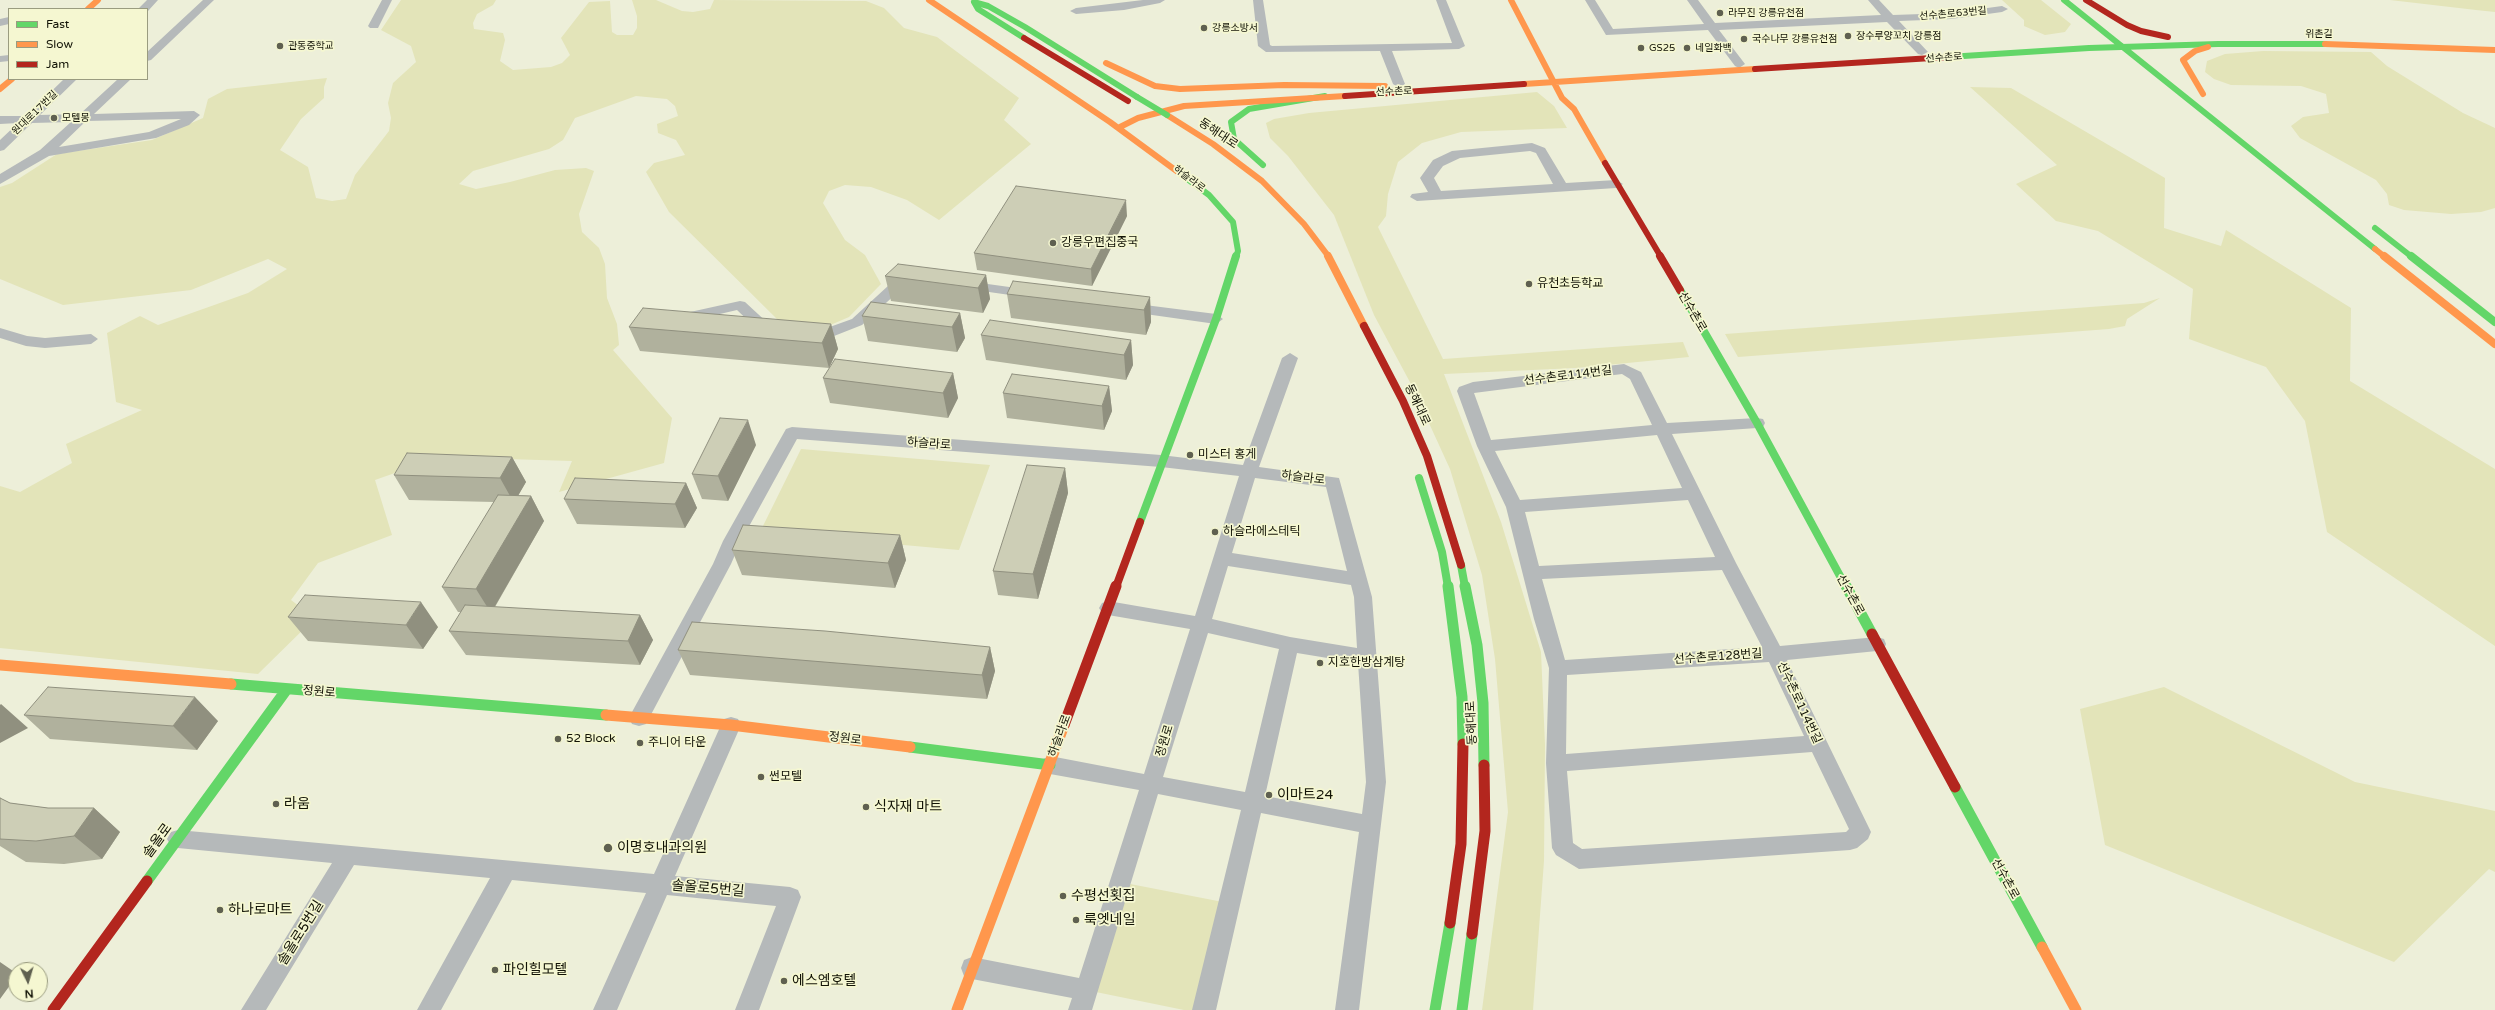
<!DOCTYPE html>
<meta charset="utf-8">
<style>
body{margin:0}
#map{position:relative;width:2495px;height:1010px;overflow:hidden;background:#edefd9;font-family:"Varela Round",sans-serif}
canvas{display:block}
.legend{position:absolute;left:8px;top:8px;width:140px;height:72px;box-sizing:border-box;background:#f5f7d1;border:1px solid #9a9c80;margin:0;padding:5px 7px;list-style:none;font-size:12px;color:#121306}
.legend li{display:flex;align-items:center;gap:8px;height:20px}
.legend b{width:20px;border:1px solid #9a9c80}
.north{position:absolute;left:8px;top:962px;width:40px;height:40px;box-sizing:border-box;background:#f5f7d1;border:1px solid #9a9c80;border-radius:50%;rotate:175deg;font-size:11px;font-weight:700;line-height:16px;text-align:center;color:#121306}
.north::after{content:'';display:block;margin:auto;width:14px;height:18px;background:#5f6050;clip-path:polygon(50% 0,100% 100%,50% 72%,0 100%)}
</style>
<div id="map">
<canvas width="2495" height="1010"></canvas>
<ul class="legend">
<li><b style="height:5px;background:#63d668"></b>Fast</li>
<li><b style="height:5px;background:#ff974d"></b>Slow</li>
<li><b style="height:5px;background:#b3261e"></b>Jam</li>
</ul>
<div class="north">N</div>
</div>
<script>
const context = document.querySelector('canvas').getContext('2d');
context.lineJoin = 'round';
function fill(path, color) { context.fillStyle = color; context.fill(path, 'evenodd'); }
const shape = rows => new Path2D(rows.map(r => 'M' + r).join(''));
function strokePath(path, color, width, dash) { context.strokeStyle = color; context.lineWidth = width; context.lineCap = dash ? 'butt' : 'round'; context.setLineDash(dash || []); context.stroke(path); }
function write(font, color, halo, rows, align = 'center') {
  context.font = font + ' "Varela Round","Noto Sans KR",sans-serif'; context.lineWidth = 3.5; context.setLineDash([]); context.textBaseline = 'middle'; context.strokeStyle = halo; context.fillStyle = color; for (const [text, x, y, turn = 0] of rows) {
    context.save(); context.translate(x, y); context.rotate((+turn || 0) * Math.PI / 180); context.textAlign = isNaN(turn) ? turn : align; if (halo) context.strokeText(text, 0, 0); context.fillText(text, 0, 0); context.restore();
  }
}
fill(shape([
 [401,0,496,0,493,5,477,14,473,23,474,29,503,33,505,40,500,61,513,70,551,67,562,63,570,55,561,38,589,2,610,1,612,32,617,35,633,35,637,28,637,16,632,0,656,0,682,11,693,12,710,9,714,0,866,1,884,8,904,28,937,37,1019,98,1004,120,1031,144,939,220,907,200,871,187,845,185,829,191,823,203,845,240,865,255,881,284,849,317,828,326,782,324,669,212,646,172,654,163,685,155,676,140,658,133,657,124,678,116,675,106,667,99,636,96,575,118,563,140,549,149,473,171,459,184,476,189,510,182,555,170,586,168,594,171,579,214,582,232,599,248,605,264,607,298,617,324,619,345,613,350,672,418,664,463,559,492,572,461,440,457,375,480,392,535,318,563,291,600,315,618,258,674,0,648,0,486,20,492,72,463,66,444,142,410,116,402,107,333,140,316,158,325,248,293,287,269,268,259,191,290,63,305,0,279,0,187,12,183,57,154,152,140,203,118,208,99,227,89,327,78,324,87,324,98,301,119,280,150,308,167,316,198,332,201,346,199,355,175,389,131,391,118,388,103,393,83,416,62,411,46,381,30],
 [2002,0,2041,0,2071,24,2065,32,2045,35,2024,26,2024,20],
 [2390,0,2495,0,2495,12,2476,10],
 [2263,51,2371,52,2387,66,2463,113,2495,128,2495,208,2481,212,2451,214,2404,210,2389,205,2387,194,2376,180,2300,138,2291,126,2303,117,2329,113,2326,94,2301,86,2231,85,2214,79,2205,72,2207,61,2225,54],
 [1970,87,2011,88,2165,178,2164,228,2221,246,2226,230,2351,308,2350,381,2495,469,2495,646,2327,532,2305,421,2266,367,2189,339,2193,289,2098,231,2056,221,2016,184,2057,165],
 [1537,92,1554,106,1567,128,1461,132,1422,143,1398,162,1388,194,1386,216,1378,227,1443,359,1683,342,1689,357,1576,368,1444,374,1501,522,1541,652,1545,745,1544,861,1533,1010,1482,1010,1508,812,1495,659,1482,575,1450,469,1412,386,1374,315,1334,215,1288,156,1270,138,1266,123,1274,119,1309,113],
 [2160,298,2127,319,2125,326,2109,329,1738,357,1725,334,2144,303],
 [801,449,990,465,959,550,760,532],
 [2164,687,2355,782,2495,811,2495,872,2489,869,2394,962,2105,845,2080,709],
 [1120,882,1228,903,1204,1010,1184,1010,1086,990]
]), '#e3e4b9');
fill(shape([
 [147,0,158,0,148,11,147,9,138,9,147,0],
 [203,0,214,0,151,60,147,61,147,52,203,0],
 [382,0,392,0,378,28,370,28,368,26,382,0],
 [1143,0,1165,0,1160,3,1124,10,1076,14,1070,11,1076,8,1143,0],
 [1253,0,1263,0,1270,45,1272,46,1452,43,1436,0,1446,0,1465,46,1459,49,1392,51,1405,84,1399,88,1393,84,1380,51,1266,52,1258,46,1253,0],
 [1585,0,1595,0,1613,29,1704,24,1687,0,1698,0,1715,23,1881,15,1868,0,1879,0,1893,15,1951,13,2002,6,2008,9,2002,12,1951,19,1899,21,1928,52,1922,55,1918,54,1887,22,1719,30,1745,64,1739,68,1735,66,1708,30,1606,35,1585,0],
 [9,17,9,24,0,26,0,19,9,17],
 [9,55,9,61,0,62,0,56,9,55],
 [64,79,77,79,40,115,80,114,118,79,131,79,94,114,194,111,200,115,189,125,156,138,49,156,0,184,0,174,40,150,71,122,32,123,4,150,0,151,0,140,18,123,0,124,0,116,26,116,64,79],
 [181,119,149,132,59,147,86,121,181,119],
 [1532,143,1545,148,1566,183,1616,180,1623,184,1616,188,1417,201,1410,197,1412,194,1428,192,1420,178,1433,160,1452,151,1532,143],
 [1530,151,1536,153,1553,184,1441,191,1434,178,1443,166,1460,158,1530,151],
 [906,273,913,277,911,280,862,325,829,338,811,337,804,332,811,327,827,328,852,319,901,274,906,273],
 [966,281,1031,290,1038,294,1031,298,961,288,959,285,961,282,966,281],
 [740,301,745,302,771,326,776,328,778,331,776,334,762,334,737,310,677,324,670,319,672,316,740,301],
 [1129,303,1216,314,1223,319,1216,324,1124,311,1122,308,1124,305,1129,303],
 [0,328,27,336,45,338,91,334,98,339,91,344,45,348,26,346,0,338,0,328],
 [1290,353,1298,358,1259,467,1339,478,1372,597,1386,782,1359,1010,1335,1010,1359,832,1261,813,1216,1010,1192,1010,1241,810,1158,794,1092,1010,1068,1010,1072,998,972,979,964,976,961,968,964,960,972,957,1079,978,1139,790,1050,774,1043,771,1040,765,1043,759,1050,756,1144,774,1190,629,1108,615,1102,613,1099,608,1102,603,1108,601,1195,616,1239,476,1161,467,797,439,741,541,731,564,646,724,639,726,632,724,629,718,632,712,713,564,723,541,786,429,792,427,1161,455,1243,465,1282,358,1290,353],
 [1255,478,1326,487,1347,571,1232,553,1255,478],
 [1228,566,1351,585,1354,597,1357,648,1290,637,1212,619,1228,566],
 [1208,633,1279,649,1245,792,1163,777,1208,633],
 [1297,653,1358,663,1366,782,1362,814,1265,796,1297,653],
 [1624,364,1641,372,1667,423,1757,418,1763,419,1765,423,1763,427,1757,428,1672,434,1736,563,1780,646,1877,637,1884,639,1886,644,1884,649,1877,651,1787,660,1871,832,1868,839,1857,848,1850,850,1579,869,1556,855,1552,848,1546,763,1549,668,1534,619,1506,507,1477,446,1457,391,1459,387,1473,382,1624,364],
 [1622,374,1630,379,1652,425,1491,440,1474,393,1622,374],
 [1657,435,1682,488,1520,500,1495,451,1657,435],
 [1688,500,1715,557,1539,566,1525,512,1688,500],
 [1722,570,1762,647,1565,660,1542,579,1722,570],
 [1769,662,1804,736,1566,754,1567,675,1769,662],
 [1812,752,1849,829,1846,832,1582,849,1573,843,1567,771,1812,752],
 [731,717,738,719,741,725,675,876,790,887,798,890,801,897,759,1010,735,1010,776,906,667,895,617,1010,593,1010,646,893,512,880,441,1010,417,1010,490,878,354,865,266,1010,241,1010,332,863,178,848,171,846,167,839,171,832,178,830,654,874,721,725,724,719,731,717]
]), '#b5b9ba');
strokePath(shape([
 [2064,0,2375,249],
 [1024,38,978,9,974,2,988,6,1025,27,1137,97],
 [1948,57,2089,48,2218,44,2325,44],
 [1263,165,1234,139,1231,122,1249,109,1325,96],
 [1182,175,1209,195,1233,222,1238,251,1236,257],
 [2375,228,2412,257]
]), '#63d668', 6);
strokePath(shape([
 [2411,256,2495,322],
 [1680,290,1757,423,1846,587],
 [1419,478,1442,552,1448,587],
 [1140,522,1216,319,1236,256],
 [1461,565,1465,587]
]), '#63d668', 8);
strokePath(shape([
 [1448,586,1462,697,1463,744],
 [1465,586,1477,645,1483,703,1484,765],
 [1846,586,1872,634],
 [231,684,606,715],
 [910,747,1050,765],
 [1955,787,2042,947],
 [147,881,287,689],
 [1435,1010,1450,923],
 [1462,1010,1472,934]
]), '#63d668', 11);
strokePath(shape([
 [929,0,1110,122,1182,175],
 [1511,0,1562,98,1574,109,1605,163],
 [88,9,98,0],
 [2325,44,2495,50],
 [1106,63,1155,86,1180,89,1284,85,1385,86],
 [1524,84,1755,69],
 [0,89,12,79],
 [2203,94,2183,60,2195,51,2208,47],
 [1167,115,1213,144,1262,181,1304,224,1329,257],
 [1118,128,1138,118,1184,106,1345,96],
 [2375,249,2385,257]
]), '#ff974d', 6);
strokePath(shape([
 [1328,256,1364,326],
 [2384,256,2495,344]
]), '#ff974d', 8);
strokePath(shape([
 [0,665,231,684],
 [606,715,731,725,910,747],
 [2042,947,2076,1010],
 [957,1010,1064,725]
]), '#ff974d', 11);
strokePath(shape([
 [2086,0,2127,25,2141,31,2168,37],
 [1024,38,1128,101],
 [1755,69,1948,57],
 [1345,96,1524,84],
 [1605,163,1661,257]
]), '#b3261e', 6);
strokePath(shape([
 [1660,256,1680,290],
 [1364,326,1403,401,1427,456,1461,565],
 [1116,587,1140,522]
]), '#b3261e', 8);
strokePath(shape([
 [1872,634,1955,787],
 [1064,725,1116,586],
 [1450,923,1461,844,1463,744],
 [1472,934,1485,831,1484,765],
 [53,1010,147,881]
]), '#b3261e', 11);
strokePath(shape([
 [1137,97,1167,115]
]), '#63d668', 6);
fill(shape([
 [1127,216,1092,286,977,270,974,253],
 [986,275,990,299,983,313,891,301,885,276],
 [1007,294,1150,297,1151,322,1146,335,1011,318],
 [960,313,965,338,957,352,868,341,862,316],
 [831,324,838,349,829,368,640,351,629,327],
 [981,335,1131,340,1133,365,1126,380,986,360],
 [953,373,958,398,948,418,830,403,823,378],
 [1109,386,1112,411,1104,430,1007,418,1003,393],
 [756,445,728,501,702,499,692,474],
 [512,457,526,482,518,495,531,496,544,521,495,607,640,615,653,640,640,665,466,655,449,631,461,612,458,612,442,587,494,502,409,500,394,475],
 [1065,468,1068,493,1038,599,998,595,993,571],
 [686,483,697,508,685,528,577,524,564,499],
 [900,535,906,560,895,588,742,575,732,550],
 [288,617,438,627,423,649,308,641],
 [990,647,995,671,987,699,690,675,678,650],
 [24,715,218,721,197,750,50,739],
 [0,798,10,803,48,808,94,808,120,832,102,859,64,864,26,862,0,846]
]), '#b0b19d');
fill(shape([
 [1126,200,1127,216,1092,286,1091,269],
 [986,275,990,299,983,313,978,288],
 [1150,297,1151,322,1146,335,1144,310],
 [960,313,965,338,957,352,952,327],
 [831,324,838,349,829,368,822,343],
 [1131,340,1133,365,1126,380,1124,355],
 [953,373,958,398,948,418,943,393],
 [1109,386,1112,411,1104,430,1102,406],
 [748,420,756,445,728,501,718,476],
 [512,457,526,482,514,503,500,478],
 [1065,468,1068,493,1038,599,1033,574],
 [686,483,697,508,685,528,675,504],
 [531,496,544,521,491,613,476,589],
 [900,535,906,560,895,588,888,563],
 [421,602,438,627,423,649,406,625],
 [640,615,653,640,640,665,628,641],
 [990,647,995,671,987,699,982,675],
 [195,697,218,721,197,750,173,726],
 [1,704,28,728,0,743,0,705],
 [94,808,120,832,102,859,74,836],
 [0,962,16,973,16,977,0,999]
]), '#90907f');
const building = shape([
 [1016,186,1126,200,1091,269,974,253,1016,186],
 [898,264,986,275,978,288,885,276,898,264],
 [1013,281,1150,297,1144,310,1007,294,1013,281],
 [871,302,960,313,952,327,862,316,871,302],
 [643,308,831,324,822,343,629,327,643,308],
 [990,320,1131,340,1124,355,981,335,990,320],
 [835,359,953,373,943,393,823,378,835,359],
 [1012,374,1109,386,1102,406,1003,393,1012,374],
 [720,418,748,420,718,476,692,474,720,418],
 [407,453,512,457,500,478,394,475,407,453],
 [1027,465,1065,468,1033,574,993,571,1027,465],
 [575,478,686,483,675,504,564,499,575,478],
 [498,495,531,496,476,589,442,587,498,495],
 [743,525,900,535,888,563,732,550,743,525],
 [305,595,421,602,406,625,288,617,305,595],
 [465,605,640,615,628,641,449,631,465,605],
 [692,622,825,631,990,647,982,675,678,650,692,622],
 [48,687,195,697,173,726,24,715,48,687],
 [0,798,10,803,48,808,94,808,74,836,36,841,0,839,0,798]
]);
fill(building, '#cdceb6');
strokePath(building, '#90907f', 1);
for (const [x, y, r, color] of [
 [1720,13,4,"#5f6050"],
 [1204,28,4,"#5f6050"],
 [1848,36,4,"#5f6050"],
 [1744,39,4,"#5f6050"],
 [280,46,4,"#5f6050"],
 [1641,48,4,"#5f6050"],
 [1687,48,4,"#5f6050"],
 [54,118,4,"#5f6050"],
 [1053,243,4,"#5f6050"],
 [1529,284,4,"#5f6050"],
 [1190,455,4,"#5f6050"],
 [1215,532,4,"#5f6050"],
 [1320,663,4,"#5f6050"],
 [558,739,4,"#5f6050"],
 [640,743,4,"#5f6050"],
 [761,777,4,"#5f6050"],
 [1269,795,4,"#5f6050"],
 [276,804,4,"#5f6050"],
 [866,807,4,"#5f6050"],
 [608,848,5,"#5f6050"],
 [1063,896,4,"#5f6050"],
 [220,910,4,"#5f6050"],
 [1076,920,4,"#5f6050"],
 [495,970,4,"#5f6050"],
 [784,981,4,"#5f6050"]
]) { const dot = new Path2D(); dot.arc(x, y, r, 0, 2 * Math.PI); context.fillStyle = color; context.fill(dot); strokePath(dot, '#f5f7d1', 1.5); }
write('10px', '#121306', '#f5f7d1', [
 ["라무진 강릉유천점",1728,13],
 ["강릉소방서",1212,28],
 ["장수루양꼬치 강릉점",1856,36],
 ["국수나무 강릉유천점",1752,39],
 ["관동중학교",288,46],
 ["GS25",1649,48],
 ["네일화백",1695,48],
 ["모텔몽",62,118]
], 'left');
write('10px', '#121306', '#f5f7d1', [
 ["선수촌로63번길",1953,14,-5],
 ["위촌길",2319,34],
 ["선수촌로",1944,58,-4],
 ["선수촌로",1394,92,-3],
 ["원대로17번길",35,113,-44],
 ["하슬라로",1189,179,37]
]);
write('12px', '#121306', '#f5f7d1', [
 ["동해대로",1218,134,34],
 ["선수촌로",1692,312,60],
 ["선수촌로114번길",1568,376,-7],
 ["동해대로",1417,405,65],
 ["하슬라로",929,444,4],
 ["하슬라로",1303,478,7],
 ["선수촌로",1850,595,61],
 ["선수촌로128번길",1718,657,-4],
 ["정원로",319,692,5],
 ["선수촌로114번길",1799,703,65],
 ["동해대로",1472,723,-93],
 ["하슬라로",1060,736,-70],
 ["정원로",845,739,7],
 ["정원로",1165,741,-73],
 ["선수촌로",2005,879,61]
]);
write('12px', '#121306', '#f5f7d1', [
 ["강릉우편집중국",1061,243],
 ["유천초등학교",1537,284],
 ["미스터 홍게",1198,455],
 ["하슬라에스테틱",1223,532],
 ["지호한방삼계탕",1328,663],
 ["52 Block",566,739],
 ["주니어 타운",648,743],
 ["썬모텔",769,777]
], 'left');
write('14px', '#121306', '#f5f7d1', [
 ["이마트24",1277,795],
 ["라움",284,804],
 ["식자재 마트",874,807],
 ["이명호내과의원",617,848],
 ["수평선횟집",1071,896],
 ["하나로마트",228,910],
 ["룩엣네일",1084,920],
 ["파인힐모텔",503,970],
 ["에스엠호텔",792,981]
], 'left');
write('14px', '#121306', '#f5f7d1', [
 ["솔올로",158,841,-54],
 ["솔올로5번길",708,889,5],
 ["솔올로5번길",301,933,-58]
]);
</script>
